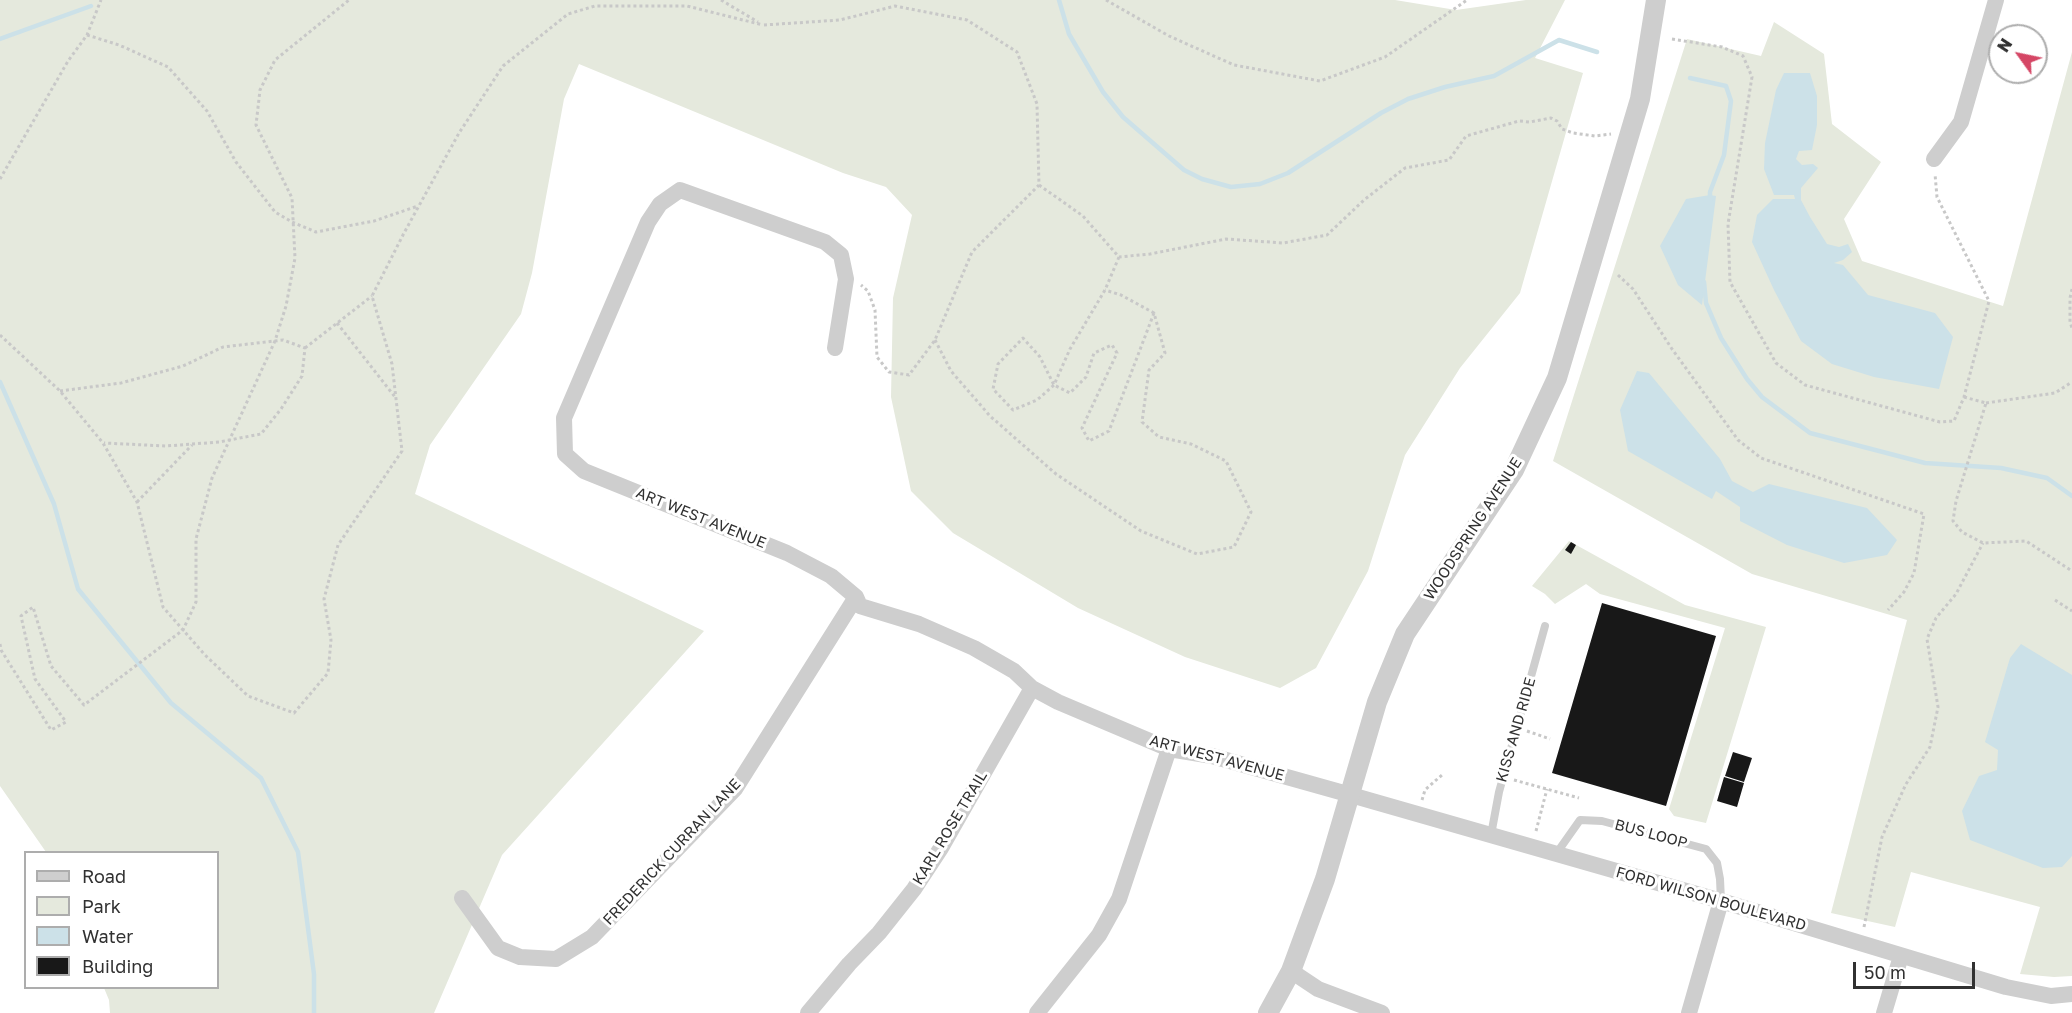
<!DOCTYPE html>
<style>
body{margin:0}
#map{position:relative;width:2072px;height:1013px;overflow:hidden;background:#fff;font-family:"Golos Text",sans-serif}
canvas{display:block}
.legend{position:absolute;left:24px;top:851px;width:195px;height:138px;box-sizing:border-box;background:#fff;border:2px solid #adadad;margin:0;padding:8px 10px;list-style:none;font-size:18px;color:#313131}
.legend li{display:flex;align-items:center;gap:12px;height:30px}
.legend b{width:30px;border:2px solid #adadad}
.north{position:absolute;left:1988px;top:24px;width:60px;height:60px;box-sizing:border-box;background:#fff;border:2px solid #adadad;border-radius:50%;rotate:303deg;font-size:16px;font-weight:700;line-height:24px;text-align:center;color:#313131}
.north::after{content:'';display:block;margin:auto;width:21px;height:27px;background:#d54665;clip-path:polygon(50% 0,100% 100%,50% 72%,0 100%)}
.scale{position:absolute;left:1853px;top:962px;width:122px;height:27px;box-sizing:border-box;border:3px solid #313131;border-top:0;padding-left:8px;font-size:18px;line-height:21px;white-space:nowrap;color:#313131;-webkit-text-stroke:4px #fff;paint-order:stroke}
</style>
<div id="map">
<canvas width="2072" height="1013"></canvas>
<ul class="legend">
<li><b style="height:8px;background:#cecece"></b>Road</li>
<li><b style="height:16px;background:#e5e9dd"></b>Park</li>
<li><b style="height:16px;background:#cce1e8"></b>Water</li>
<li><b style="height:16px;background:#181818"></b>Building</li>
</ul>
<div class="north">N</div>
<div class="scale">50 m</div>
</div>
<script>
const context = document.querySelector('canvas').getContext('2d');
context.lineJoin = 'round';
function fill(path, color) { context.fillStyle = color; context.fill(path, 'evenodd'); }
const shape = rows => new Path2D(rows.map(r => 'M' + r).join(''));
function strokePath(path, color, width, dash) { context.strokeStyle = color; context.lineWidth = width; context.lineCap = dash ? 'butt' : 'round'; context.setLineDash(dash || []); context.stroke(path); }
function write(font, color, halo, rows, align = 'center') {
  context.font = font + ' "Golos Text",sans-serif'; context.lineWidth = 6; context.setLineDash([]); context.textBaseline = 'middle'; context.strokeStyle = halo; context.fillStyle = color; for (const [text, x, y, turn = 0] of rows) {
    context.save(); context.translate(x, y); context.rotate((+turn || 0) * Math.PI / 180); context.textAlign = isNaN(turn) ? turn : align; if (halo) context.strokeText(text, 0, 0); context.fillText(text, 0, 0); context.restore();
  }
}
fill(shape([
 [0,0,1395,0,1456,10,1526,0,1565,0,1535,58,1583,73,1520,293,1460,368,1405,455,1368,571,1316,668,1280,688,1185,657,1078,608,953,533,911,491,891,397,893,298,912,215,886,187,843,173,579,64,564,99,532,273,521,314,430,445,415,494,704,631,502,855,434,1013,110,1013,109,1000,104,988,218,988,218,852,46,852,0,786],
 [1774,22,1824,54,1832,124,1881,162,1844,219,1862,261,2003,306,2072,52,2072,976,2054,977,2020,974,2040,907,1911,872,1895,927,1831,913,1907,620,1752,574,1553,461,1687,39,1761,56],
 [1569,541,1685,605,1766,627,1706,823,1674,816,1669,809,1725,628,1600,594,1586,584,1555,604,1545,594,1532,586]
]), '#e5e9dd');
fill(shape([
 [1784,73,1810,73,1817,96,1817,125,1812,150,1799,151,1796,159,1802,165,1813,164,1818,168,1801,188,1801,200,1810,217,1827,244,1839,247,1848,244,1852,252,1843,260,1834,263,1843,265,1868,295,1935,313,1953,337,1939,389,1874,377,1832,364,1801,341,1774,290,1752,242,1757,215,1773,199,1795,199,1794,195,1774,195,1764,169,1765,143,1776,90],
 [1710,195,1716,196,1702,305,1678,285,1660,246,1686,199],
 [1637,371,1649,373,1720,459,1732,481,1753,492,1769,484,1867,508,1897,540,1887,555,1844,563,1787,545,1740,521,1740,507,1716,491,1712,499,1628,451,1620,410],
 [2021,644,2072,675,2072,856,2062,867,2043,868,1970,840,1962,811,1979,776,1997,770,1998,750,1985,742,2010,658]
]), '#cce1e8');
strokePath(shape([
 [1059,0,1069,34,1103,92,1123,117,1184,170,1202,179,1231,187,1260,184,1288,173,1381,113,1408,99,1445,87,1494,76,1559,40,1597,52],
 [0,39,91,6],
 [1690,78,1726,86,1731,101,1724,155,1710,192,1710,200],
 [1704,282,1706,303,1721,338,1747,379,1762,397,1810,433,1925,463,2001,468,2047,478,2072,496],
 [0,382,54,504,78,589,171,703,261,778,298,852,314,974,314,1013]
]), '#cce1e8', 4.5);
fill(shape([
 [1571,542,1576,545,1571,554,1565,550],
 [1602,603,1716,636,1666,806,1552,773],
 [1733,752,1752,758,1744,782,1725,776],
 [1724,777,1744,783,1737,807,1717,801]
]), '#181818');
strokePath(shape([
 [721,0,758,22],
 [1106,0,1169,36,1234,65,1320,81,1385,57,1467,0],
 [764,25,840,20,895,6,967,20,1017,52,1037,104,1039,185,972,252,935,340,909,375,889,372,877,357,875,310,868,291,861,285],
 [87,35,119,45,168,67,207,111,236,162,275,212,292,222,316,232,374,221,418,206],
 [1672,39,1722,47,1743,56,1752,77,1728,224,1730,282,1776,363,1805,385,1940,422,1954,421,1964,397,1989,301,1937,197,1935,174],
 [0,179,68,61,87,35,101,0],
 [1039,185,1083,216,1119,257,1150,254,1226,239,1283,243,1327,235,1364,200,1405,168,1449,160,1466,136,1519,121,1530,122,1551,118,1557,121,1562,129,1573,133,1595,136,1611,134],
 [1119,257,1105,290,1070,349,1054,385,1037,400,1013,410,993,389,998,364,1023,338,1040,357,1054,385,1070,393,1086,377,1094,353,1112,345,1117,353,1082,428,1089,441,1109,431,1154,313],
 [1618,275,1633,289,1672,349,1738,440,1761,458,1924,514,1914,573,1904,592,1888,610],
 [2072,289,2070,298,2070,322,2072,328],
 [337,323,395,397],
 [0,335,60,391,103,443,137,502,163,607,204,654,248,696,294,713,328,673,331,640,324,599,338,545,402,451,392,364,372,296,404,233,459,133,503,66,568,14,595,6,687,6,763,25],
 [935,340,951,371,990,416,1056,474,1141,531,1197,554,1234,547,1251,512,1226,461,1191,444,1159,437,1142,422,1149,370,1165,353,1154,313,1121,295,1105,290],
 [305,348,372,296],
 [60,391,121,383,183,366,223,347,283,340,305,348,302,376,281,409,261,434,219,442,166,446,104,443],
 [1964,397,1986,403,1956,501,1953,521,1962,532,1983,543,2026,541,2072,571],
 [1986,403,2055,393,2072,382],
 [137,502,192,445],
 [2055,600,2072,611],
 [0,644,1,650,51,730,66,722,35,679,21,616,33,607,51,666,84,705,183,630,196,602,196,539,212,478,275,341,286,306,295,258,292,198,256,125,260,90,275,60,349,0],
 [1527,731,1550,739],
 [1514,780,1579,798],
 [1422,800,1425,790,1443,774],
 [1536,831,1547,789],
 [1864,927,1882,837,1906,784,1930,747,1938,707,1927,639,1936,618,1956,594,1983,543]
]), '#c8c8c8', 3, [3, 3]);
strokePath(shape([
 [1491,835,1499,792,1545,626],
 [1556,854,1580,820,1602,821,1706,849,1717,863,1720,879,1721,901]
]), '#cecece', 8);
strokePath(shape([
 [1934,159,1961,122,1996,0],
 [835,348,846,279,841,255,825,242,680,190,660,204,648,222,564,418,565,454,584,471,787,553,831,576,856,597,860,606,919,624,974,648,1014,671,1032,688,1058,702,1169,749,1212,756,1351,795,1721,901,2006,987,2051,996,2072,994],
 [462,898,498,948,520,957,556,959,592,937,735,789,856,597],
 [1291,971,1318,989,1382,1013],
 [808,1013,849,964,879,933,914,889,941,848,1032,688],
 [1037,1013,1099,935,1119,899,1169,749],
 [1689,1013,1721,901],
 [1884,1013,1901,956]
]), '#cecece', 16);
strokePath(shape([
 [1268,1013,1291,971,1325,879,1377,702,1405,634,1514,470,1557,378,1640,99,1656,0]
]), '#cecece', 20);
write('15px', '#313131', '#fff', [
 ["ART WEST AVENUE",701,518,22],
 ["WOODSPRING AVENUE",1473,529,-57],
 ["KISS AND RIDE",1516,730,-74],
 ["ART WEST AVENUE",1217,758,15],
 ["KARL ROSE TRAIL",950,828,-59],
 ["BUS LOOP",1651,834,15],
 ["FREDERICK CURRAN LANE",672,852,-47],
 ["FORD WILSON BOULEVARD",1711,899,16]
]);
</script>
